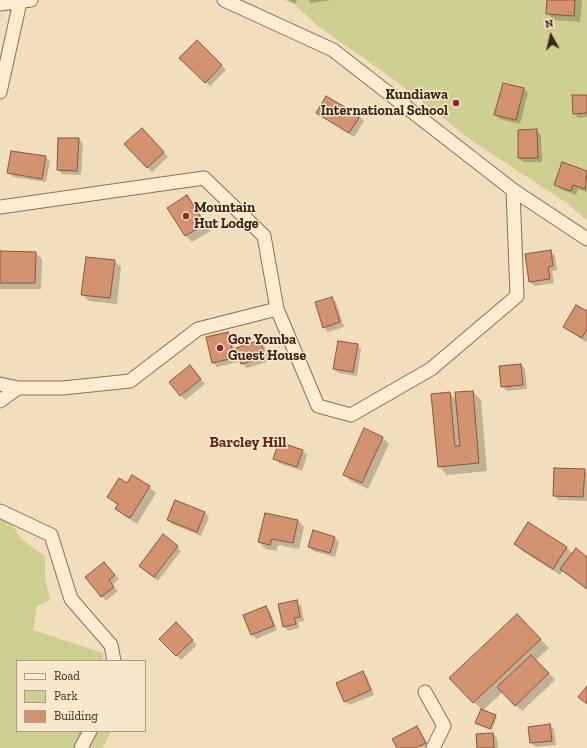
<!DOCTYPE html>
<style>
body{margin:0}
#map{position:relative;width:587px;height:748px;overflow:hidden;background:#f1debd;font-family:"Zilla Slab",serif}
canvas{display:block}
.legend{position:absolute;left:16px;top:660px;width:130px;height:72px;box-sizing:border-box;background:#f8e9cd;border:1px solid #ac9b86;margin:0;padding:5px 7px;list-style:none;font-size:12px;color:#39271b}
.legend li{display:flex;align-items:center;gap:8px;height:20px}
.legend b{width:20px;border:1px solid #ac9b86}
.north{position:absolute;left:531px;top:16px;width:40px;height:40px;-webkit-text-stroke:3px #f8e9cd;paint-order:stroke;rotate:352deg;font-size:11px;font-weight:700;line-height:16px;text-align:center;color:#39271b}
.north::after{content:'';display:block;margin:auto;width:14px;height:18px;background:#39271b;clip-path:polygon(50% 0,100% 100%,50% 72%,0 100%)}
</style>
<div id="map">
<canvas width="587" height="748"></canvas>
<ul class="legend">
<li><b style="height:5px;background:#fcecd1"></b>Road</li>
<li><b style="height:11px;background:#cdd091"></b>Park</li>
<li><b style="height:11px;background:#d39370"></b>Building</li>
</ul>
<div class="north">N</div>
</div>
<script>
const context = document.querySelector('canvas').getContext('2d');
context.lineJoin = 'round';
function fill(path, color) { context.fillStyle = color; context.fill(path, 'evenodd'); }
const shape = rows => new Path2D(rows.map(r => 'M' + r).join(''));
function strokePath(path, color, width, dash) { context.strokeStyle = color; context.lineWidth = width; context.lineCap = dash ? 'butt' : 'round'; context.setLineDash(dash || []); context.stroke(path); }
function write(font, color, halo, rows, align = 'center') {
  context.font = font + ' "Zilla Slab",serif'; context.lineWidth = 3; context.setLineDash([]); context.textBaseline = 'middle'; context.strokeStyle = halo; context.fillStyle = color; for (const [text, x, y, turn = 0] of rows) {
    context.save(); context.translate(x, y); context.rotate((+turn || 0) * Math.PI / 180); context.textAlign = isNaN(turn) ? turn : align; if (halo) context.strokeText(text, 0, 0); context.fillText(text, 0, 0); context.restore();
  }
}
fill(shape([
 [290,0,587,0,587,221,567,203,475,143,396,81,319,27],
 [0,505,21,539,45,556,45,577,50,600,37,606,33,630,103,653,103,661,17,661,17,731,112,731,102,748,0,748]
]), '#cdd091');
fill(shape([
 [285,0,297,0,295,4],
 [308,0,331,0,311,3],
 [548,0,582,0,580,22,554,20,547,13],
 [197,41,226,70,210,86,181,58],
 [503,84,524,89,528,93,520,124,500,119,495,115],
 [587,96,587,117,578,118,574,113],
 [317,113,359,116,364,121,354,137],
 [142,129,168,157,152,172,126,144],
 [536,130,541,135,542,162,524,162,519,158],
 [79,139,83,144,81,175,62,174,58,169],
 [45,157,50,161,46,182,13,177,9,173],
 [563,164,587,172,587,192,578,189,576,195,560,189,556,185],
 [187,196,193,203,211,231,192,242,186,236,168,208],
 [550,251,555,256,557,270,552,271,554,283,535,286,530,282,526,255],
 [0,252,35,253,42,259,41,289,0,289],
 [114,261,121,267,117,304,89,301,82,294],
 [332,298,336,302,344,327,328,332,324,327],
 [587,312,587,341,586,342,564,327],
 [228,333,232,338,238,362,217,367,213,363,208,338],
 [260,341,264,346,269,361,247,368,242,364,237,348],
 [357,345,361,349,357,376,339,373,334,369],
 [521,365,525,369,527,389,507,391,502,386],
 [194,370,205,384,185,400,170,382],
 [473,392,481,400,487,471,447,475,439,466,450,393,457,401],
 [382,437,389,444,368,489,351,481,344,474],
 [302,451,307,455,302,471,279,463,275,459],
 [584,470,587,473,587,501,558,500,554,495],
 [127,484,149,487,156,493,137,524,123,515,116,509,118,506,109,497],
 [205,513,209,517,201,536,172,524,168,520],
 [298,521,304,527,299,549,278,545,277,551,266,549,259,542],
 [528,523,567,548,573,554,587,558,587,590,563,570,560,575,521,550,515,544],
 [313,531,335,538,339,542,335,557,313,551,309,547],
 [177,547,181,551,158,581,144,570],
 [104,563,119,579,112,585,118,591,106,601,87,577],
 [296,601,301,606,304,621,298,622,299,628,288,631,284,626],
 [265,607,270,611,277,630,256,639,252,634],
 [176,624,197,645,181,660,161,639],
 [525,624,549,648,536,660,555,680,522,711,503,692,483,710,497,717,492,730,476,723,482,710,450,678],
 [363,673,367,677,374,695,349,705,345,701],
 [550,725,554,729,556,745,536,747,531,743],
 [417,727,430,747,398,748],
 [493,734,497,738,498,748,478,748,477,735]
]), '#0003');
const building = shape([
 [547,0,575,0,574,16,546,14,547,0],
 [197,40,222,65,205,83,179,58,197,40],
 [503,83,524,88,516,120,494,115,503,83],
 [572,95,587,95,587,113,573,114,572,95],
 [326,96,360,116,349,133,316,113,326,96],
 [142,128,164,152,147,168,124,144,142,128],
 [537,129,538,158,518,158,518,130,537,129],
 [58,138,79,138,77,171,57,170,58,138],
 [11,151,46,156,42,179,7,173,11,151],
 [562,162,587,171,585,189,573,185,571,191,554,185,562,162],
 [187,195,205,224,185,236,167,208,187,195],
 [551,250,553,266,548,267,550,279,529,282,525,254,551,250],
 [0,251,36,252,35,283,0,283,0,251],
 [86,257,115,260,110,298,81,295,86,257],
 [332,297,340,322,323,328,315,302,332,297],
 [576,305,587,311,587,329,582,338,563,327,576,305],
 [228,332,234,358,212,363,206,337,228,332],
 [260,340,265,357,241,364,236,348,260,340],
 [338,341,358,344,353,372,333,369,338,341],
 [521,364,523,385,501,387,499,366,521,364],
 [190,365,201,379,180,396,169,382,190,365],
 [473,391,479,463,438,467,431,394,450,392,455,446,460,446,455,392,473,391],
 [364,428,383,437,362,483,343,475,364,428],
 [279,442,303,450,297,467,273,459,279,442],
 [554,468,585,469,583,497,553,496,554,468],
 [132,475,150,486,130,518,115,509,118,504,107,497,119,478,127,483,132,475],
 [175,500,205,512,197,532,167,520,175,500],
 [265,513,298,520,293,543,272,539,270,545,258,542,265,513],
 [528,522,567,547,553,569,514,544,528,522],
 [313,530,335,537,330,553,308,547,313,530],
 [163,534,178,546,154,577,139,566,163,534],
 [576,548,587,557,587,589,560,569,576,548],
 [104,562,115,575,109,580,114,587,101,597,85,577,104,562],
 [297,600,300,617,294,618,296,624,283,627,278,604,297,600],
 [266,606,274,626,251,635,243,615,266,606],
 [517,614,541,639,473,703,449,678,517,614],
 [176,622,193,640,176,656,159,639,176,622],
 [531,655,549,673,515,706,497,687,531,655],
 [363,671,371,690,344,702,336,683,363,671],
 [587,686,587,704,578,697,587,686],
 [481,709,496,715,490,729,475,723,481,709],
 [550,724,552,741,530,743,528,727,550,724],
 [417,726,426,743,416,748,397,748,392,739,417,726],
 [493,733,494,748,477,748,476,734,493,733]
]);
fill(building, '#d39370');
strokePath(building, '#8c5439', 1);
const minor = shape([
 [224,0,333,50,513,190,587,239],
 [0,4,31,0],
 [0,92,20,2],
 [0,207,204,178,264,236,277,309,318,406,351,415,431,369,517,296,513,190],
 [0,384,18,388,63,388,130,381,198,329,277,309],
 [0,401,18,388],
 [0,511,51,535,71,599,111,645,114,661],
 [425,692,444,726,433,748],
 [81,748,90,731]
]);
strokePath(minor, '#8b6e55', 15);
strokePath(minor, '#fcecd1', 13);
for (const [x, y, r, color] of [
 [456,103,4,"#9f2029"],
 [186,216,4,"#9f2029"],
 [220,348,4,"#9f2029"]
]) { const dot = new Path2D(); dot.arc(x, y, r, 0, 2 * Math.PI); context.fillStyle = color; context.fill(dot); strokePath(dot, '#f8e9cd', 1.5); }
write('bold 14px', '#39271b', '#f8e9cd', [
 ["Kundiawa",448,95,"right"],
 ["International School",448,111,"right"],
 ["Mountain",194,208],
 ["Hut Lodge",194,224],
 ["Gor Yomba",228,340],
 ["Guest House",228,356]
], 'left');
write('bold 15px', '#692217', '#f8e9cd', [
 ["Barcley Hill",248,443]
]);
</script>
